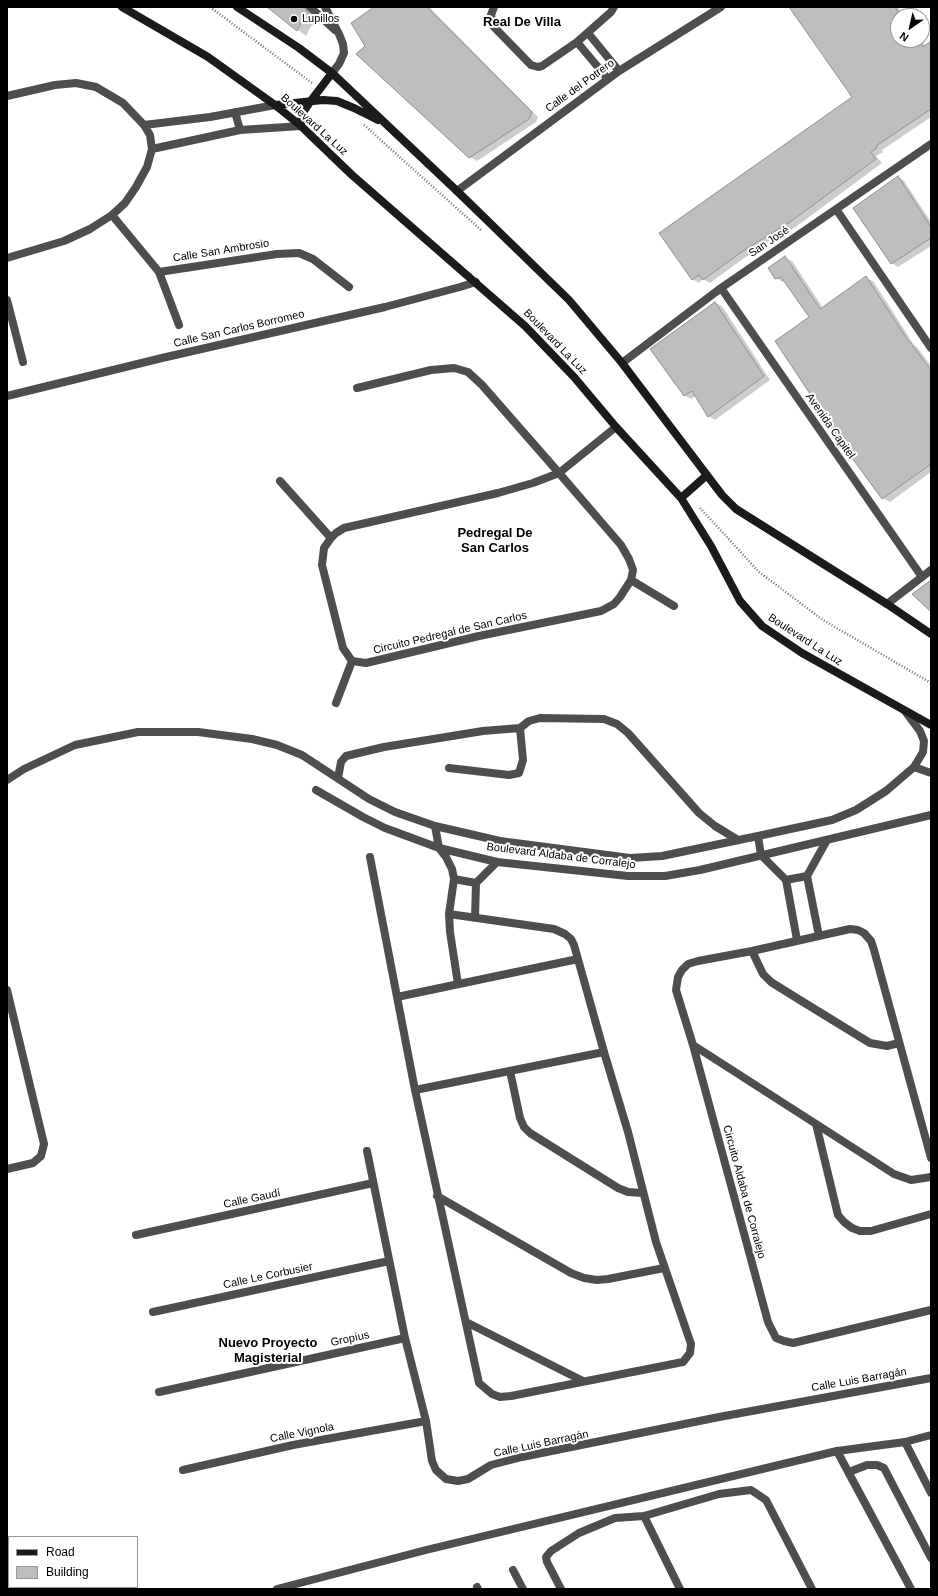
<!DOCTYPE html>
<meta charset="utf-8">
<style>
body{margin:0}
#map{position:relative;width:938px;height:1596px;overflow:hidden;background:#fff;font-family:Arial,sans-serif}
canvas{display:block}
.frame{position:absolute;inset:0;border:8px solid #000;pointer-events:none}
.legend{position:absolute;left:8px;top:1536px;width:130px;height:52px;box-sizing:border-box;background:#fff;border:1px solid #999;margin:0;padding:5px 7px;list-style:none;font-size:12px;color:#000}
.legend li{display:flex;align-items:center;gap:8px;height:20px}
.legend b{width:20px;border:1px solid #999}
.north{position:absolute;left:890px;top:8px;width:40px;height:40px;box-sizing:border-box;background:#fff;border:1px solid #999;border-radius:50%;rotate:214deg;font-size:11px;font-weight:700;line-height:16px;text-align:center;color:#000}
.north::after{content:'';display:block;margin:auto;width:14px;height:18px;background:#000;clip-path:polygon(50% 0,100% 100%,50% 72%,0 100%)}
</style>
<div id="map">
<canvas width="938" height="1596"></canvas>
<div class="frame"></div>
<ul class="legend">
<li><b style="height:5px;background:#1b1b1b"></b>Road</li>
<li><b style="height:11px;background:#bebebe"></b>Building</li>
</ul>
<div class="north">N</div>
</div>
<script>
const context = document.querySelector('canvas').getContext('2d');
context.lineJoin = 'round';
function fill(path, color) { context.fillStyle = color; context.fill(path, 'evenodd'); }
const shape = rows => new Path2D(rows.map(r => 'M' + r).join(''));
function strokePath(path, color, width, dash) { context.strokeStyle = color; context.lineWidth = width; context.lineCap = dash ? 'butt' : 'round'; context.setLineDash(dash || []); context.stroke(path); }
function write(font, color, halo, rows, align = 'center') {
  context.font = font + ' Arial,sans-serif'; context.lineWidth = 4; context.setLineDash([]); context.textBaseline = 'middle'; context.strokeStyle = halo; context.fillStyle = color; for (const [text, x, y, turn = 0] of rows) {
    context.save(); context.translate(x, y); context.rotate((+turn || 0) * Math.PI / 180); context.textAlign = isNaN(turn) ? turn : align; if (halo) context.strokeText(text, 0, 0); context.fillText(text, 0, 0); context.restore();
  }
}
fill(shape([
 [269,7,307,7,319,21,311,26,306,36,298,30],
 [376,7,433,7,431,9,538,117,536,122,477,161,470,157,366,46],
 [790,7,898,7,904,16,898,16,898,40,921,40,926,46,931,42,931,117,882,150,883,152,876,156,882,163,797,226,747,256,710,283,703,279,699,283,692,279,854,98],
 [898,177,904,181,931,222,931,246,898,267,892,263],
 [785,258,792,261,823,308,866,278,873,281,914,345,917,347,931,366,931,472,890,502,883,498,810,317,785,281,783,282,776,278],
 [715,303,722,306,770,380,715,420,708,416,696,396,691,399,684,395]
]), '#0003');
const building = shape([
 [267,7,304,7,311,16,302,21,297,31,267,7],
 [374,7,427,7,532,112,529,119,469,158,356,54,365,46,351,23,374,7],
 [789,7,895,7,898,12,898,40,918,40,923,47,931,41,931,109,876,146,877,148,871,152,876,159,790,222,740,253,703,280,699,275,692,280,659,233,852,97,789,7],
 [898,176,931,227,931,238,891,264,853,208,898,176],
 [785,256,820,309,866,276,909,342,910,342,931,370,931,464,882,499,855,462,775,341,809,317,781,277,775,279,768,268,785,256],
 [715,302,764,376,708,417,692,391,684,396,650,349,715,302],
 [931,580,931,612,912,594,931,580]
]);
fill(building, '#bebebe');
strokePath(building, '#929292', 1);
strokePath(shape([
 [210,7,312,83],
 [364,125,481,230],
 [700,508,759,572,823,620,931,683]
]), '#707070', 2.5, [1, 2]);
strokePath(shape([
 [449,768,509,775,519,773,523,760,520,728],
 [338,778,341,762,346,756,384,747,483,731,520,728,529,721,540,718,604,719,617,724,628,733,699,813,715,826,738,840],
 [905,1442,931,1493],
 [837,1451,911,1589],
 [849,1472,867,1465,877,1465,884,1468,931,1558],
 [644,1516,680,1589],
 [513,1570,523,1589],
 [477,1587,478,1589],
 [561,1589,547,1562,546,1557,551,1551,579,1533,615,1518,644,1516,719,1494,751,1490,766,1500,812,1589]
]), '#4e4e4e', 8);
strokePath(shape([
 [310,7,335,30],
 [325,7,339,34,343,44,344,53,339,64,332,73],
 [494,7,491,15,493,26,531,65,538,67,542,66,577,42,611,12,614,7],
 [588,33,619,71],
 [577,42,608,79],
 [7,96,55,85,76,83,96,87,123,103,144,125,150,135,152,149,147,167,136,187,125,203,112,215,90,229,64,241,7,258],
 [235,112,240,130],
 [144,125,210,117,275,105],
 [152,149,240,130,301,126],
 [457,191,619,71,721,7],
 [836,209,931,348],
 [112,215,159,272,277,254,299,253,313,259,349,287],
 [159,272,179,325],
 [721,288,922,577],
 [7,300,23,362],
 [622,363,721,288,931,144],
 [357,388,431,370,454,368,468,372,482,385,559,473,621,545,629,559,633,570,631,580,620,597,614,604,601,611,479,636,366,663,352,661,343,648,322,565,324,548,331,538,336,533,344,528,498,493,533,483,559,473,616,427],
 [7,396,162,358,385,307,460,287,476,282],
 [280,481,331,538],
 [631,580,674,606],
 [887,604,931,570],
 [336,703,352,661],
 [914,767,931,773],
 [7,780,24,769,75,745,138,732,198,732,252,739,277,745,302,755,369,799,395,812,435,826,500,841,630,858,662,856,758,836,832,820,856,810,886,791,914,767,923,752,924,741,920,731,905,711],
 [316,790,363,817,385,828,439,848,497,862,628,876,665,876,700,870,931,815],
 [435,826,439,848,446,857,452,869,454,879,449,914,450,932,458,984],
 [758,836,761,855,786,880,797,940],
 [370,857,415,1090,479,1383,492,1394,500,1397,511,1396,683,1362,690,1353,691,1344,656,1242,628,1132,604,1052,574,945,571,939,565,934,554,929,449,914],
 [454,879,476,883],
 [786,880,807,876],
 [475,917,476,883,497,862],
 [819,936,807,876,827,840],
 [752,951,763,974,771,982,795,997,870,1043,887,1046,899,1043],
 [7,990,44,1144,41,1156,33,1163,7,1169],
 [397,997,578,959],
 [693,1045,894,1174,911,1180,931,1177],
 [510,1071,520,1118,524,1127,530,1133,618,1188,628,1192,643,1193],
 [415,1090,604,1052],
 [816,1124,836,1207,838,1215,844,1222,852,1228,860,1231,871,1231,931,1214],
 [367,1151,405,1338,426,1421,432,1461,436,1470,446,1479,458,1481,468,1479,491,1465,522,1457,719,1417,931,1378],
 [931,1158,874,950,871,941,864,933,858,930,850,929,752,951,698,961,688,964,682,970,678,977,676,990,693,1045,768,1322,776,1338,784,1341,793,1343,931,1310],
 [437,1196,571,1273,584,1278,597,1280,608,1279,664,1268],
 [136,1235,373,1183],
 [153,1312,389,1261],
 [466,1322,583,1381],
 [159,1392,405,1338],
 [183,1470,293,1445,426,1421],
 [277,1589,426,1550,837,1451,905,1442,931,1435]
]), '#4e4e4e', 8);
strokePath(shape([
 [122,7,208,57,275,105,301,126,352,175,525,326,574,377,616,427,681,498,711,546,740,601,762,626,802,653,931,725],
 [237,7,299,48,332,73,457,191,569,300,622,363,722,495,736,509,887,604,931,634],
 [275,105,323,100,337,101,354,108,378,120],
 [301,126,302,114,310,102,332,73],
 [681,498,707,475]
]), '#1b1b1b', 8);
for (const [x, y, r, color] of [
 [294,19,4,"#000"]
]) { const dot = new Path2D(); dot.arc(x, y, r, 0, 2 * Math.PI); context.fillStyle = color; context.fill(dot); strokePath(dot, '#fff', 1.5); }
write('11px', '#000', '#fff', [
 ["Lupillos",302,19]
], 'left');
write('11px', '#000', '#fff', [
 ["Calle del Potrero",580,86,-36],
 ["Boulevard La Luz",314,125,42],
 ["San José",769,242,-34],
 ["Calle San Ambrosio",221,251,-9],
 ["Calle San Carlos Borromeo",239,329,-13],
 ["Boulevard La Luz",555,342,46],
 ["Avenida Capitel",830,426,55],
 ["Circuito Pedregal de San Carlos",450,633,-13],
 ["Boulevard La Luz",805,640,33],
 ["Boulevard Aldaba de Corralejo",561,856,7],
 ["Circuito Aldaba de Corralejo",744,1192,75],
 ["Calle Gaudí",252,1199,-12],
 ["Calle Le Corbusier",268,1276,-12],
 ["Gropíus",350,1339,-12],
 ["Calle Luis Barragán",859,1380,-10],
 ["Calle Vignola",302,1433,-11],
 ["Calle Luis Barragán",541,1444,-12]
]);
write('bold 13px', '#000', '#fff', [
 ["Real De Villa",522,22],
 ["Pedregal De",495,533],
 ["San Carlos",495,548],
 ["Nuevo Proyecto",268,1343],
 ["Magisterial",268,1358]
]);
</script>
